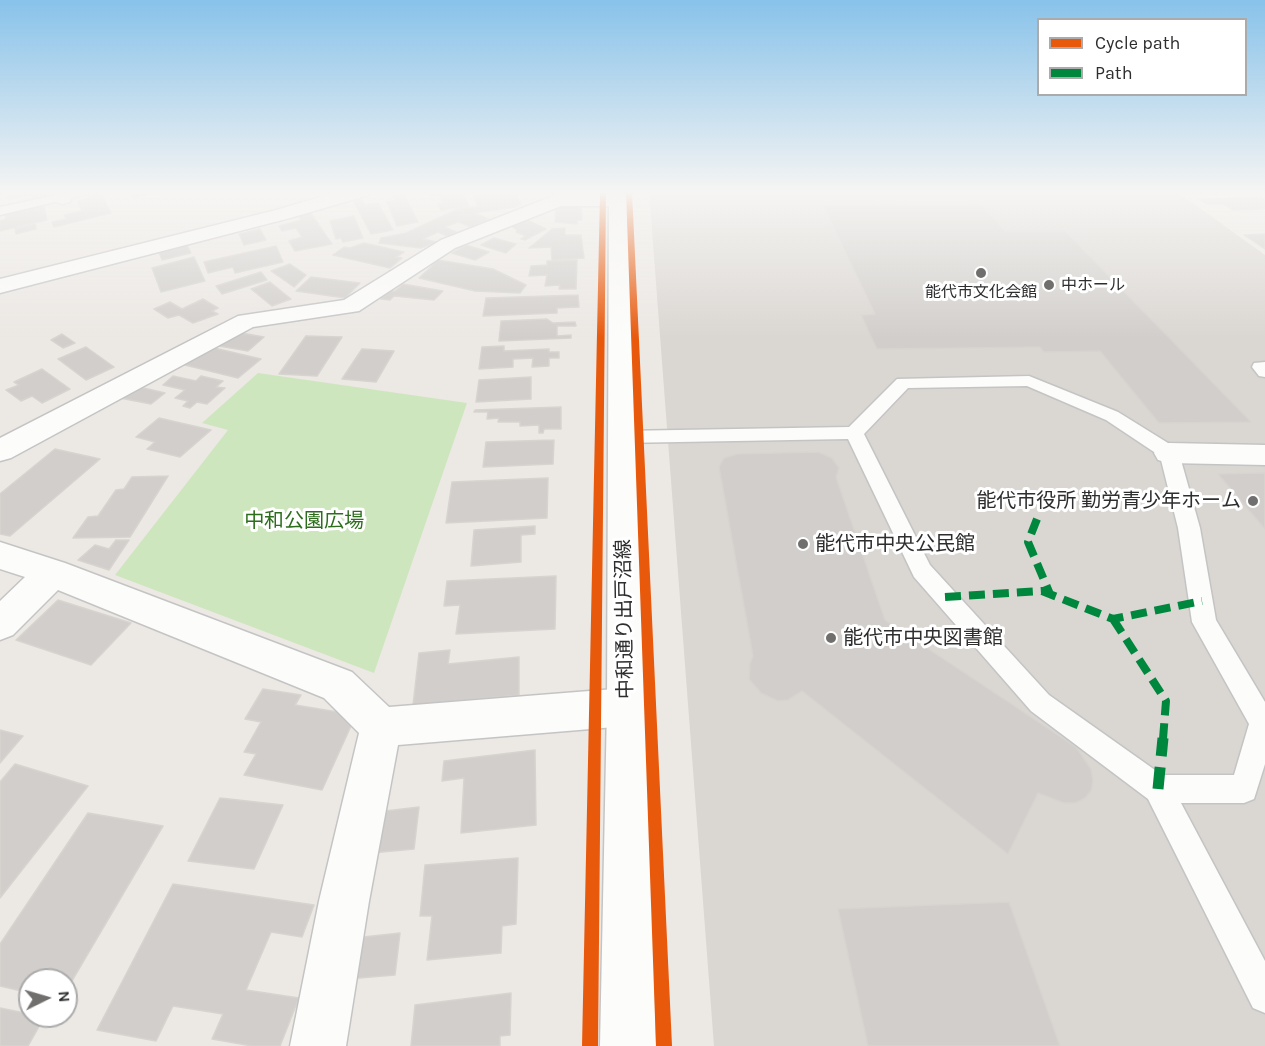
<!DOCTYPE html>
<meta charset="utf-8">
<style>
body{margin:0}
#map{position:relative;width:1265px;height:1046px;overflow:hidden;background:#ece8e4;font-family:Karla,sans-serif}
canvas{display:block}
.legend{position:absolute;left:1037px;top:18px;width:210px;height:78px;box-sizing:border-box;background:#fff;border:2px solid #ababab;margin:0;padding:8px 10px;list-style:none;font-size:18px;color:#2e2e2e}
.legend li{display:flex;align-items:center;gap:12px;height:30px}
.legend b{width:30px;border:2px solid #ababab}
.north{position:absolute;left:18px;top:968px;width:60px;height:60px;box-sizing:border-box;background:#fff;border:2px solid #ababab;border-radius:50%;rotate:85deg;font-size:16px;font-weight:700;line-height:24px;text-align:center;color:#2e2e2e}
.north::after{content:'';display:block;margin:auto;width:21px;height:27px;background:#706f6e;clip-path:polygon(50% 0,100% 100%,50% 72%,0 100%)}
</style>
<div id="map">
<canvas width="1265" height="1046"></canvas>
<ul class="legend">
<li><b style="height:8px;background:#e8590c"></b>Cycle path</li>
<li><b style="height:8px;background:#00873e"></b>Path</li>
</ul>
<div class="north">N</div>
</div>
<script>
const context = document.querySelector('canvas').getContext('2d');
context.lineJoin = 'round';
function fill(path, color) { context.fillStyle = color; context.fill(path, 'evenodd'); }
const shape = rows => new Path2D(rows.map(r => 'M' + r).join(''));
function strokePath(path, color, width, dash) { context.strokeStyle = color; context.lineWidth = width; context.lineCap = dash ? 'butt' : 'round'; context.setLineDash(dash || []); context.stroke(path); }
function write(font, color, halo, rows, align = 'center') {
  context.font = font + ' Karla,"Noto Sans JP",sans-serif'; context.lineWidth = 6; context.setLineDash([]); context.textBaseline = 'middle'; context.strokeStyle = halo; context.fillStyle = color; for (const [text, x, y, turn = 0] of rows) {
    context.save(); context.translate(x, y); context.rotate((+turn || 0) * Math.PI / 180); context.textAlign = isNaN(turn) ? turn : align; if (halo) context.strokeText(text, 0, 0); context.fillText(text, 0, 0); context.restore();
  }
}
fill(shape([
 [258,373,467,403,374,673,115,575,228,430,202,423]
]), '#cee6be');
fill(shape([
 [649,191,1176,191,1265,255,1265,1046,714,1046]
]), '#dad6d2');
const building = shape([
 [22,191,48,191,46,196,31,199,32,195,6,199,9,193,22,191],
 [129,191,162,191,133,198,129,191],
 [461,191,469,206,441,210,438,204,443,203,439,195,431,196,428,192,461,191],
 [472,191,515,191,521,204,515,207,474,213,489,219,471,227,458,222,445,227,456,232,447,236,438,232,423,239,437,242,421,248,379,243,381,238,406,233,460,208,478,207,472,191],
 [1207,191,1244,191,1248,193,1211,194,1207,191],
 [101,193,111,213,54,227,52,222,66,219,64,215,82,211,78,201,101,193],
 [404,194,418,222,397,226,387,202,396,200,393,196,404,194],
 [1261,197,1265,199,1265,209,1234,210,1223,204,1207,204,1199,199,1261,197],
 [361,199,365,205,378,203,393,230,371,234,353,200,361,199],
 [556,204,581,205,582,220,577,220,577,224,555,222,556,204],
 [981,204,1005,231,1065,231,1251,422,1159,423,1100,351,1044,352,1040,347,877,349,861,315,875,314,823,205,981,204],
 [44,206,47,220,0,231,0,221,6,219,5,214,44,206],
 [310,212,332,244,295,251,289,241,302,237,296,228,282,231,279,226,301,220,298,215,310,212],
 [354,216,363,238,343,242,341,238,336,239,330,221,354,216],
 [523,218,546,229,525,240,521,239,526,236,516,232,517,230,510,225,523,218],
 [35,224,36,229,16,234,15,229,35,224],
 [565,228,565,235,581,235,584,258,552,260,551,247,529,248,552,229,565,228],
 [260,229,266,240,244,245,239,234,260,229],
 [1265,234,1265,249,1244,235,1265,234],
 [494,238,516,244,506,253,481,245,494,238],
 [364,243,404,252,396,257,402,258,390,268,333,255,344,247,350,248,364,243],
 [187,245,191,253,162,260,159,252,187,245],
 [466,245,489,252,475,260,452,253,466,245],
 [276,246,283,262,235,273,233,267,208,273,204,262,276,246],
 [194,257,205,281,161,292,152,268,194,257],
 [438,260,493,269,526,285,520,293,475,291,419,278,438,260],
 [577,260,576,289,559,289,560,285,545,286,547,275,529,276,531,266,547,265,547,261,577,260],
 [290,264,306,275,294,287,271,271,290,264],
 [261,272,267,280,222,294,216,286,261,272],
 [311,277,360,283,345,298,296,291,311,277],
 [270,282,291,299,272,306,251,289,270,282],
 [403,284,443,291,434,300,394,296,390,300,381,299,389,291,395,291,403,284],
 [578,295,579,307,557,308,557,313,483,316,486,298,578,295],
 [203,299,218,308,212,311,218,314,193,323,179,315,168,318,154,309,170,302,182,309,203,299],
 [547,319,553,323,575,322,576,326,557,326,557,336,571,335,571,338,499,341,501,321,547,319],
 [236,332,264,337,248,351,219,346,236,332],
 [62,334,75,343,63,348,51,340,62,334],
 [306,336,342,337,317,376,279,374,306,336],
 [504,346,504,351,549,349,549,352,559,352,559,358,549,358,549,366,532,367,533,358,513,359,513,367,479,369,482,347,504,346],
 [86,347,114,367,86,380,58,359,86,347],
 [210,347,261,359,238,378,185,365,210,347],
 [362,349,394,351,376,382,342,379,362,349],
 [42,369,70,389,42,403,32,396,21,401,6,390,19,385,14,382,42,369],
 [173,376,196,381,201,376,223,381,216,387,225,388,207,404,197,402,190,408,183,406,188,401,175,398,185,390,163,385,173,376],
 [531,377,531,399,476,402,479,380,531,377],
 [135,386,165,393,151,404,120,398,135,386],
 [561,407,561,429,544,429,543,433,539,433,539,425,520,426,520,422,498,422,499,418,487,419,488,412,474,412,475,410,561,407],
 [159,418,211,430,180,457,147,449,155,442,136,437,159,418],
 [554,440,553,464,483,467,486,442,554,440],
 [55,449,100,459,10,536,0,534,0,494,55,449],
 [818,452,832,458,839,468,836,477,885,620,1064,739,1076,747,1091,769,1093,781,1091,791,1085,798,1076,803,1064,803,1038,793,1008,854,802,691,788,700,778,701,761,693,749,679,750,663,753,656,719,467,724,458,737,454,818,452],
 [1265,473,1265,529,1218,474,1265,473],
 [168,476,130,537,73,538,88,517,98,516,116,490,124,489,132,477,168,476],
 [548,478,547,518,446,523,452,482,548,478],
 [535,526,535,534,521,535,521,562,471,566,474,530,535,526],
 [116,540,129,540,109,570,78,560,95,545,109,549,116,540],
 [556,576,555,629,456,634,460,605,444,606,447,581,556,576],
 [58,600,131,623,91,665,16,640,58,600],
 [450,650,448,664,519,657,519,695,413,705,419,653,450,650],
 [263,689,301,695,295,705,356,715,322,790,244,775,256,754,244,752,261,722,245,719,263,689],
 [0,730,23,736,0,763,0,730],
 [535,750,536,825,461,833,464,778,442,781,444,761,535,750],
 [15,764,88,786,0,898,0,782,15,764],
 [220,798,283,805,254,869,188,861,220,798],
 [419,807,414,849,371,853,377,812,419,807],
 [88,813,163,826,66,991,66,980,30,980,30,993,0,986,0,944,88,813],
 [518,858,516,924,502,926,501,953,427,960,432,916,420,916,425,865,518,858],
 [173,884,314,905,302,937,271,932,246,990,299,998,280,1046,252,1046,212,1039,223,1014,173,1006,156,1041,97,1030,173,884],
 [1009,902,1060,1046,868,1046,838,909,1009,902],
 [400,933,395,975,347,979,354,938,400,933],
 [511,993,510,1035,500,1036,500,1046,411,1046,415,1005,511,993],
 [0,1008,30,1014,30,1016,45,1016,28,1046,0,1046,0,1008]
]);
fill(building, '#d1cecb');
strokePath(building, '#d7d4d0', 1.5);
const service = shape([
 [76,191,101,191,0,215,0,207,76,191],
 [1265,362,1265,377,1259,376,1252,367,1254,363,1265,362],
 [1029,376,1118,412,1176,448,1179,453,1200,528,1216,620,1265,702,1265,764,1254,799,1244,803,1181,803,1265,961,1265,1013,1253,1008,1148,799,1031,711,914,577,848,439,622,443,615,441,613,437,615,433,622,431,849,427,897,379,1029,376],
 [1027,386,1106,420,1160,456,1178,528,1192,622,1249,724,1234,775,1162,775,1049,695,930,565,864,434,908,388,1027,386]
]);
const minor = shape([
 [56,191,74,191,70,202,63,204,56,202,54,198,56,191],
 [340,191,371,191,369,195,290,218,0,293,0,279,276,210,340,191],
 [558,194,618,194,625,196,628,200,625,204,618,206,561,206,455,248,359,311,253,327,11,458,0,461,0,438,238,316,344,300,441,240,558,194],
 [1169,443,1265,445,1265,465,1169,463,1158,460,1154,453,1158,446,1169,443],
 [0,542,65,563,352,672,389,707,627,688,641,694,647,707,641,720,627,726,398,745,369,901,346,1046,290,1046,319,901,359,733,324,698,58,590,13,635,0,640,0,601,25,577,0,569,0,542]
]);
const tertiary = shape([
 [609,191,627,191,647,707,656,1046,600,1046,607,707,609,191]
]);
strokePath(service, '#c5c4c5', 3);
strokePath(minor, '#c5c4c5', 3);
strokePath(tertiary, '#c5c4c5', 3);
fill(service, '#fcfcfb');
fill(minor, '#fcfcfb');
fill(tertiary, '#fcfcfb');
strokePath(shape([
 [1037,519,1028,542,1050,594],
 [945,597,1042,591,1113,619,1202,601],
 [1113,619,1166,701,1163,739]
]), '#00873e', 8, [16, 8]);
strokePath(shape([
 [1158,789,1163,738]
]), '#00873e', 11, [22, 11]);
fill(shape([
 [600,191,606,191,598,1046,582,1046,600,191],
 [626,191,632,191,672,1046,656,1046,626,191]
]), '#e8590c');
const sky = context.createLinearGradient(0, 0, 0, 338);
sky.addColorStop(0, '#88c2ea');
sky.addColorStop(0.57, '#f6f5f3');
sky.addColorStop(1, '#f6f5f300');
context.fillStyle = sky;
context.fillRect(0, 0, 1265, 338);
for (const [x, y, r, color] of [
 [981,273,6,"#706f6e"],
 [1049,285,6,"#706f6e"],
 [1253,501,6,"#706f6e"],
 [803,544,6,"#706f6e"],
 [831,638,6,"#706f6e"]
]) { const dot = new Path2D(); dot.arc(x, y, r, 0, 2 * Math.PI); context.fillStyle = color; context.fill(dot); strokePath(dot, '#fff', 2); }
write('16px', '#2e2e2e', '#fff', [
 ["中ホール",1061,285],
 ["能代市文化会館",981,292,"center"]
], 'left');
write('20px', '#2e2e2e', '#fff', [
 ["能代市役所 勤労青少年ホーム",1241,501,"right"],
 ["能代市中央公民館",815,544],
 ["能代市中央図書館",843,638]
], 'left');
write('20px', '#2c6e1b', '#fff', [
 ["中和公園広場",304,521]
]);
write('20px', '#2e2e2e', '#fff', [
 ["中和通り出戸沼線",625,619,-91]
]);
</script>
